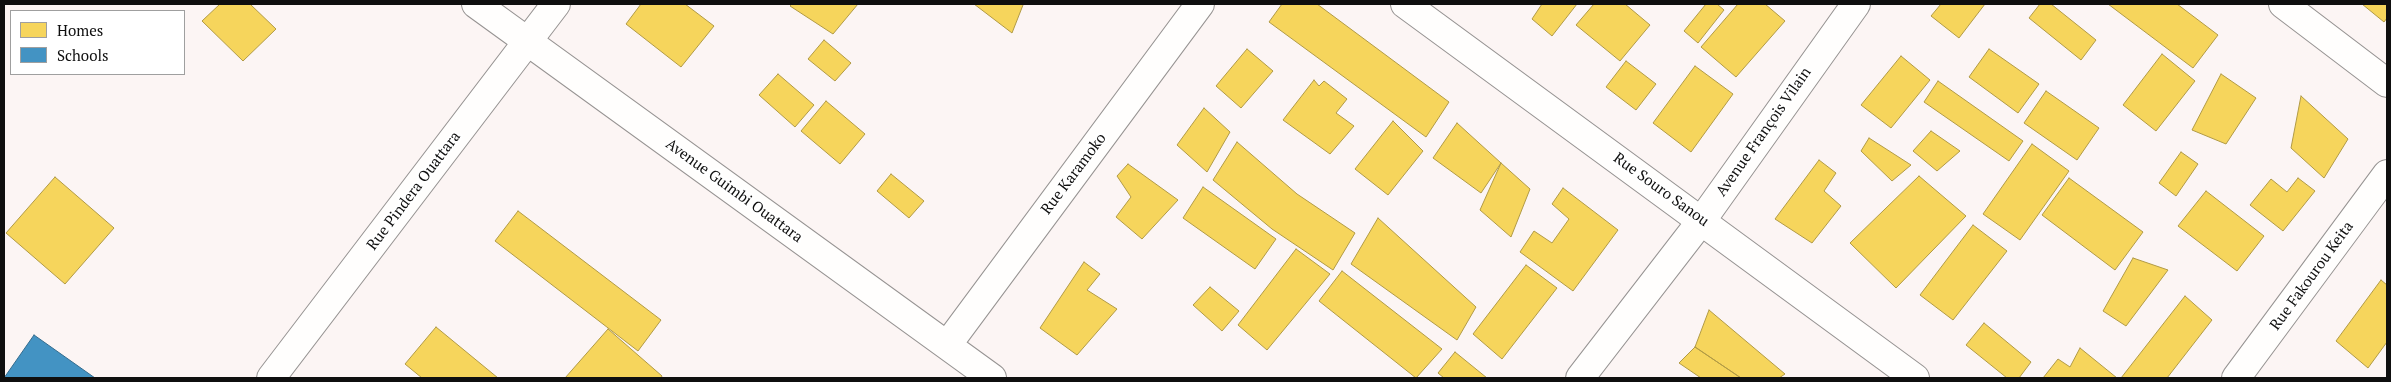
<!DOCTYPE html>
<meta charset="utf-8">
<style>
body{margin:0}
#map{position:relative;width:2391px;height:382px;overflow:hidden;background:#fcf5f4;font-family:"PT Serif",serif}
canvas{display:block}
.frame{position:absolute;inset:0;border:5px solid #0f0f0f;pointer-events:none}
.legend{position:absolute;left:10px;top:10px;width:175px;height:65px;box-sizing:border-box;background:#fff;border:1px solid #9f9f9f;margin:0;padding:6px 9px;list-style:none;font-size:15px;color:#0f0f0f}
.legend li{display:flex;align-items:center;gap:10px;height:25px}
.legend b{width:25px;border:1px solid #9f9f9f}
</style>
<div id="map">
<canvas width="2391" height="382"></canvas>
<div class="frame"></div>
<ul class="legend">
<li><b style="height:14px;background:#f6d55c"></b>Homes</li>
<li><b style="height:14px;background:#4393c3"></b>Schools</li>
</ul>
</div>
<script>
const context = document.querySelector('canvas').getContext('2d');
context.lineJoin = 'round';
function fill(path, color) { context.fillStyle = color; context.fill(path, 'evenodd'); }
const shape = rows => new Path2D(rows.map(r => 'M' + r).join(''));
function strokePath(path, color, width, dash) { context.strokeStyle = color; context.lineWidth = width; context.lineCap = dash ? 'butt' : 'round'; context.setLineDash(dash || []); context.stroke(path); }
function write(font, color, halo, rows, align = 'center') {
  context.font = font + ' "PT Serif",serif'; context.lineWidth = 5; context.setLineDash([]); context.textBaseline = 'middle'; context.strokeStyle = halo; context.fillStyle = color; for (const [text, x, y, turn = 0] of rows) {
    context.save(); context.translate(x, y); context.rotate((+turn || 0) * Math.PI / 180); context.textAlign = isNaN(turn) ? turn : align; if (halo) context.strokeText(text, 0, 0); context.fillText(text, 0, 0); context.restore();
  }
}
const homes = shape([
 [220,4,250,4,276,29,243,61,202,21,220,4],
 [641,4,685,4,714,26,681,67,626,24,641,4],
 [792,4,858,4,833,34,790,6,792,4],
 [974,4,1022,4,1023,5,1012,33,974,4],
 [1282,4,1317,4,1449,102,1426,137,1269,22,1282,4],
 [1542,4,1577,4,1552,36,1532,19,1542,4],
 [1594,4,1625,4,1650,25,1620,61,1576,25,1594,4],
 [1706,4,1717,4,1724,10,1698,43,1684,31,1706,4],
 [1738,4,1765,4,1785,21,1736,77,1701,47,1738,4],
 [1941,4,1985,4,1959,38,1931,16,1941,4],
 [2040,4,2051,4,2096,40,2081,60,2029,18,2040,4],
 [2108,4,2177,4,2218,35,2193,68,2108,4],
 [2362,4,2387,4,2387,18,2384,22,2362,4],
 [824,40,851,63,835,81,808,59,824,40],
 [1247,49,1273,71,1241,108,1216,86,1247,49],
 [1989,49,2039,84,2018,113,1969,77,1989,49],
 [2162,54,2195,81,2156,131,2123,105,2162,54],
 [1901,56,1930,80,1891,128,1861,105,1901,56],
 [1626,61,1656,84,1636,110,1606,87,1626,61],
 [1695,66,1733,94,1691,152,1653,123,1695,66],
 [778,74,814,105,795,127,759,95,778,74],
 [2221,74,2256,98,2226,144,2192,130,2221,74],
 [1314,80,1319,86,1324,81,1347,99,1336,113,1354,126,1330,154,1283,120,1314,80],
 [1938,81,2023,141,2009,161,1924,102,1938,81],
 [2046,91,2099,128,2077,160,2024,123,2046,91],
 [2301,96,2348,139,2324,178,2291,148,2301,96],
 [826,101,865,134,840,164,801,131,826,101],
 [1204,108,1230,132,1207,172,1177,145,1204,108],
 [1393,121,1423,151,1388,195,1355,169,1393,121],
 [1457,123,1501,163,1481,193,1433,158,1457,123],
 [1931,131,1960,151,1937,171,1913,151,1931,131],
 [1869,138,1911,165,1892,181,1861,151,1869,138],
 [1237,142,1297,194,1355,233,1333,270,1272,229,1213,180,1237,142],
 [2032,144,2069,171,2020,240,1983,214,2032,144],
 [2181,152,2198,164,2176,196,2159,183,2181,152],
 [1819,160,1836,173,1824,191,1841,206,1812,243,1775,219,1819,160],
 [1501,163,1530,189,1511,237,1480,210,1501,163],
 [1128,164,1178,200,1142,239,1116,217,1131,197,1117,176,1128,164],
 [891,174,924,201,909,218,877,191,891,174],
 [1919,176,1966,216,1896,288,1850,243,1919,176],
 [55,177,114,228,65,284,6,233,55,177],
 [2069,178,2143,232,2115,270,2042,215,2069,178],
 [2298,178,2315,191,2283,231,2250,205,2271,179,2287,192,2298,178],
 [1203,187,1276,239,1255,269,1183,218,1203,187],
 [1563,188,1618,230,1573,291,1520,252,1534,231,1552,243,1569,219,1552,204,1563,188],
 [2206,191,2264,236,2237,271,2178,226,2206,191],
 [518,211,661,320,638,351,495,241,518,211],
 [1378,218,1476,307,1457,340,1351,264,1378,218],
 [1973,225,2007,251,1953,320,1920,295,1973,225],
 [1296,249,1330,274,1267,350,1238,325,1296,249],
 [2133,258,2168,270,2126,326,2103,311,2133,258],
 [1084,262,1100,274,1087,290,1117,309,1077,355,1040,328,1084,262],
 [1526,265,1557,288,1502,359,1473,334,1526,265],
 [1342,271,1442,349,1416,378,1319,301,1342,271],
 [2381,280,2387,285,2387,342,2368,368,2336,341,2381,280],
 [1210,287,1239,311,1222,331,1193,305,1210,287],
 [2185,296,2212,320,2167,378,2121,378,2185,296],
 [1709,310,1785,374,1779,378,1741,378,1695,347,1709,310],
 [1984,323,2031,362,2019,378,2007,378,1966,345,1984,323],
 [436,327,498,378,422,378,405,364,436,327],
 [608,329,662,376,661,378,565,378,608,329],
 [1695,347,1741,378,1701,378,1679,363,1695,347],
 [2080,348,2117,378,2043,378,2058,359,2070,367,2080,348],
 [1455,352,1487,378,1444,378,1438,373,1455,352]
]);
fill(homes, '#f6d55c');
strokePath(homes, '#b19a45', 1);
const schools = shape([
 [34,335,95,378,4,378,34,335]
]);
fill(schools, '#4393c3');
strokePath(schools, '#336b8d', 1);
const minor = shape([
 [476,4,992,378],
 [1405,4,1915,378],
 [2283,4,2387,83],
 [948,344,1200,4],
 [271,378,556,4],
 [1580,378,1702,220,1856,4],
 [2236,378,2387,174]
]);
strokePath(minor, '#969392', 30);
strokePath(minor, '#fffefd', 28);
write('15px', '#0f0f0f', '#fff', [
 ["Avenue François Vilain",1764,132,-55],
 ["Rue Karamoko",1074,174,-53],
 ["Rue Souro Sanou",1661,190,36],
 ["Rue Pindera Ouattara",414,191,-53],
 ["Avenue Guimbi Ouattara",734,191,36],
 ["Rue Fakourou Keita",2312,276,-54]
]);
</script>
